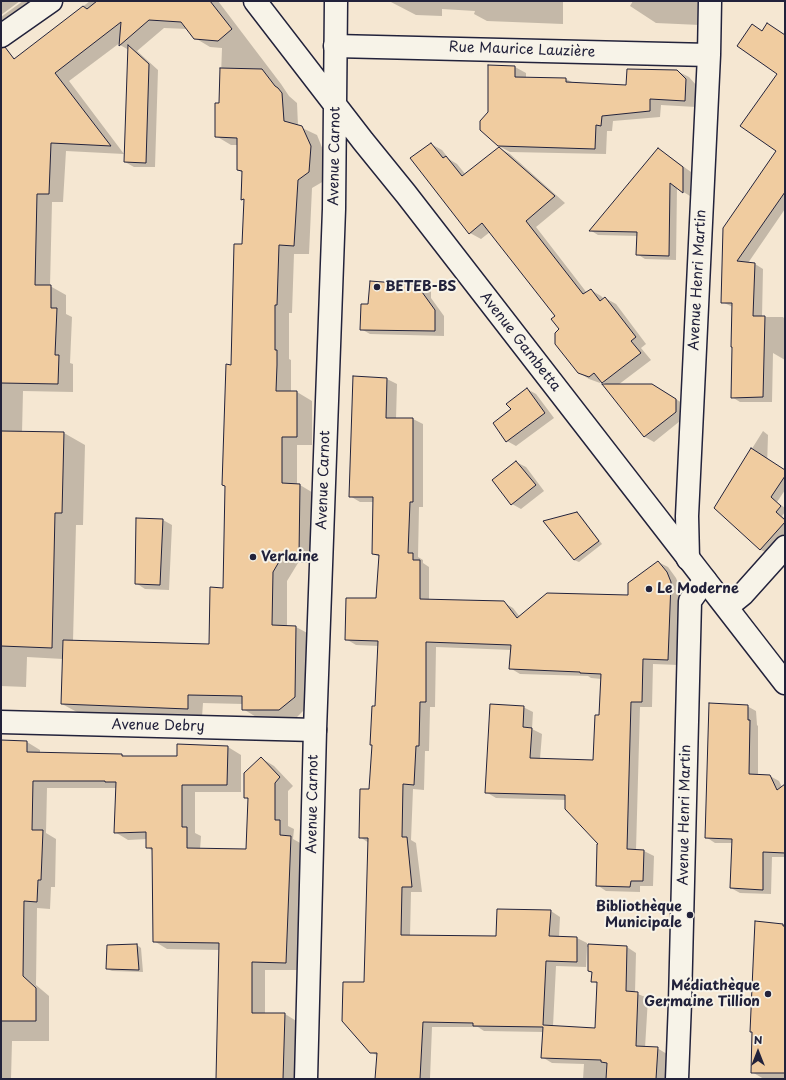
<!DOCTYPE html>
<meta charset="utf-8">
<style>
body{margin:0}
#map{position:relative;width:786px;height:1080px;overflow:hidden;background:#f5e7d2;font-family:"Playpen Sans",sans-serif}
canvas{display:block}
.frame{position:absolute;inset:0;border:2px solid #22223b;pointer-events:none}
.north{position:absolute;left:738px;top:1032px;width:40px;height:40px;-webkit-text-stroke:3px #f7f3e8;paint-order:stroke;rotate:0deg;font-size:11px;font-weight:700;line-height:16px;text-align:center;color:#22223b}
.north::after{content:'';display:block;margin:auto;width:14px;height:18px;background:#22223b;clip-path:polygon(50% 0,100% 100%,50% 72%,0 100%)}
</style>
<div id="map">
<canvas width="786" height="1080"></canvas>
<div class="frame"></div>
<div class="north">N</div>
</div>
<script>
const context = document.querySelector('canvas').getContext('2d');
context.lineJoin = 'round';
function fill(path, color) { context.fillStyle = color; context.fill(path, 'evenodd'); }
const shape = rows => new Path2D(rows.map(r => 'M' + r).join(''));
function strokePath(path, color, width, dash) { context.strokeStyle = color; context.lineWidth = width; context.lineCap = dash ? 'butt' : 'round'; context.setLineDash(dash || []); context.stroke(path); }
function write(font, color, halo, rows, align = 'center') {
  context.font = font + ' "Playpen Sans",sans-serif'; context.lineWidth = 4; context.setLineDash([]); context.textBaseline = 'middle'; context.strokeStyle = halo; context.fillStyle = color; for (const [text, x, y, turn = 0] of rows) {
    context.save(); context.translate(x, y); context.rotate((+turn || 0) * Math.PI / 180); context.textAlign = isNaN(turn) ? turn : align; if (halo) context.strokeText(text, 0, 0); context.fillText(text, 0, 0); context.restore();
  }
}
fill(shape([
 [1,1,20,1,1,15],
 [23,1,42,1,1,31,1,17],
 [90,1,218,1,281,84,289,96,297,103,298,126,317,135,325,155,324,181,312,188,309,254,294,254,292,313,289,313,289,359,291,360,291,392,297,392,312,401,312,445,297,445,297,485,300,485,315,494,313,563,298,563,287,581,287,626,296,627,311,635,309,705,295,719,258,718,243,709,243,704,203,703,202,717,77,712,62,704,63,659,27,657,26,687,1,686,1,64,11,56,16,59],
 [164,28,188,29,195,38,210,47,222,48,220,104,216,136,231,145,238,145,238,170,243,173,242,199,245,200,242,245,232,366,223,485,226,487,224,589,210,645,73,641,76,525,83,525,85,445,64,433,22,433,23,391,73,392,73,364,70,363,72,317,66,314,66,295,50,286,52,202,63,202,66,151,124,154,69,81,121,42,120,45,129,50,125,162,134,167,155,167,158,70,137,51],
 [389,1,563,1,563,24,487,21,474,14,475,11,442,9,442,16,416,15],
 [633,1,701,1,700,25,656,23,630,6],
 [515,67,526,73,526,78,566,79,574,83,627,86,677,71,689,77,697,86,696,107,661,105,660,117,613,121,612,131,607,131,606,154,510,152,499,146,489,113],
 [431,144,442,150,449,159,457,164,466,175,499,148,510,154,565,203,536,227,587,293,591,290,601,296,604,299,605,298,616,304,646,344,641,348,651,360,618,385,662,390,685,405,685,417,654,442,645,437,604,385,607,385,602,381,600,383,589,379,578,372,560,329,557,316,490,232,481,239,470,233],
 [666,154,691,172,690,196,677,188,676,260,645,259,637,254,638,236,598,235,590,230],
 [785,163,785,209,748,263,755,264,763,269,762,317,783,317,785,319,785,360,773,353,772,402,740,402,732,397,733,307,722,302,724,229],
 [422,286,431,291,431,298,444,316,444,336,370,334,361,329,369,305],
 [387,379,397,384,396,419,413,419,423,424,423,507,419,507,418,557,423,560,423,563,429,567,429,600,503,602,513,608,520,617,629,596,658,562,668,567,676,578,680,588,678,665,653,664,652,707,640,707,636,850,644,851,654,856,653,886,640,886,640,892,606,891,597,885,600,845,566,800,496,798,486,792,523,707,533,712,532,729,542,734,540,759,594,761,600,716,602,679,591,678,588,676,520,674,510,668,512,650,436,647,435,707,430,707,429,751,425,751,424,790,413,789,411,840,416,843,422,892,411,892,410,936,497,937,551,911,560,917,559,937,577,938,587,943,587,945,627,947,636,953,635,993,648,998,645,1048,657,1048,667,1054,666,1079,583,1079,584,1064,552,1063,542,1057,544,1032,484,1031,478,1027,432,1027,430,1079,376,1079,378,1056,371,1052,365,983,369,843,360,837,370,790,373,745,372,745,376,707,379,646,356,645,346,639,376,599,380,557,373,554,374,502,360,502,350,496],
 [587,947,589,947,589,971,593,973,592,981,598,984,596,1029,553,1026,556,966,586,967],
 [527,389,536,394,554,418,516,446,507,441,494,423,512,409],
 [763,431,768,435,767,467,785,470,785,490,777,502,785,508,785,512,782,516,785,519,785,533,767,553,761,550,715,508],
 [516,462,526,467,544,491,521,509,512,504],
 [577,513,581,516,602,544,579,562,574,560],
 [163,520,172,525,169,590,145,589,136,583],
 [747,706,756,711,757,725,758,726,758,775,770,776,779,781,782,787,785,785,785,857,772,857,771,894,740,893,731,888,732,843,715,843,706,837],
 [1,741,27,742,40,750,40,753,122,755,126,757,178,757,228,747,241,755,241,792,195,792,195,833,201,836,200,850,247,850,248,799,245,797,261,758,274,766,293,786,288,791,288,826,294,829,293,839,304,845,299,970,265,970,265,1014,285,1014,298,1022,297,1079,217,1079,220,950,167,949,154,941,153,851,147,847,147,839,128,840,115,832,117,788,47,788,46,833,56,839,55,887,51,887,50,909,37,908,36,985,49,996,49,1041,12,1041,11,1079,1,1079],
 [782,925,785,926,785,1079,764,1079,752,1072,753,1033,751,1032],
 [137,945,141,948,143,972,112,971,107,969]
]), '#0003');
const building = shape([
 [97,1,210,1,232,29,218,41,194,39,181,22,149,20,119,46,121,22,55,73,111,146,51,143,49,194,37,194,35,285,51,285,51,308,57,308,55,355,59,355,58,384,1,383,1,48,5,47,14,59,83,6,87,9,97,1],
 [767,23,785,35,785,192,737,261,755,263,753,316,765,316,763,397,731,398,732,347,731,347,732,303,721,303,723,228,776,151,740,126,777,74,737,46,752,24,762,31,767,23],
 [128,45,149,64,146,163,124,162,128,45],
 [488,65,515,66,515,77,566,78,566,82,626,85,627,69,677,70,686,79,685,101,650,99,650,111,602,116,601,126,596,125,595,149,498,146,480,130,480,121,488,112,488,65],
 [220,68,262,69,275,86,278,88,282,93,284,121,302,126,311,146,309,172,298,180,294,246,279,245,277,305,275,305,275,350,277,350,277,365,276,391,297,391,297,437,282,437,282,483,300,484,299,555,283,555,273,572,272,625,296,626,295,697,279,710,242,710,242,696,188,695,188,709,61,704,63,640,209,644,210,587,223,588,225,486,222,485,226,364,231,365,234,244,242,244,244,199,241,200,242,171,237,170,237,138,215,137,215,103,219,103,220,68],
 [431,143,443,158,446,156,462,176,499,147,555,196,526,221,583,294,591,289,600,301,605,297,636,337,631,341,641,353,602,383,594,373,589,377,578,373,555,344,555,333,559,329,551,319,555,316,482,223,469,234,410,158,431,143],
 [658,148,683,167,683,193,670,183,669,256,636,255,637,232,589,231,658,148],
 [370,281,422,285,422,292,435,310,435,331,360,330,361,304,368,304,370,281],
 [353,376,387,378,386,418,413,418,413,502,410,502,408,553,413,553,413,560,420,560,420,599,504,601,517,618,547,593,628,595,628,583,658,561,667,572,671,582,668,660,643,659,642,702,631,702,627,849,644,850,643,881,631,881,630,887,596,886,597,844,598,844,565,809,565,795,485,793,490,704,524,706,523,727,532,728,530,758,593,760,595,715,599,715,601,674,580,673,580,672,509,669,511,645,426,642,426,702,420,702,419,746,416,746,414,785,403,784,402,837,407,837,412,887,402,887,401,935,496,936,497,909,551,910,549,936,577,937,577,962,546,961,543,1025,595,1028,597,982,591,982,592,972,588,971,588,944,627,946,626,991,638,992,636,1046,658,1047,656,1079,606,1079,607,1063,601,1062,601,1060,541,1058,543,1027,473,1026,473,1023,423,1022,420,1079,375,1079,377,1053,370,1053,342,1021,343,982,364,982,368,838,359,838,360,789,369,789,372,745,370,745,372,706,375,706,378,641,345,640,346,598,376,598,379,555,372,554,373,497,349,497,353,376],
 [602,384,652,384,676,399,676,412,644,437,602,384],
 [527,388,545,413,506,442,493,423,511,409,506,404,527,388],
 [1,431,64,432,62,513,55,513,52,648,1,646,1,431],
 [751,448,785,470,785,476,771,497,781,506,776,512,785,520,785,522,760,550,714,508,751,448],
 [516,461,536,485,511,505,492,480,516,461],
 [577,512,599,541,574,560,543,521,577,512],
 [136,518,163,519,160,585,135,584,136,518],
 [709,703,748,705,748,720,750,720,749,774,770,775,777,790,785,784,785,853,763,852,763,890,730,888,732,839,705,838,709,703],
 [1,740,27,741,27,752,122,754,122,756,177,756,177,744,228,746,227,785,182,785,182,827,187,827,187,848,246,849,248,798,244,798,244,773,261,757,280,777,275,783,275,820,280,820,280,835,291,836,286,963,252,962,252,1013,285,1013,283,1079,216,1079,219,943,153,942,152,848,146,848,146,832,114,833,116,782,105,782,105,781,33,781,32,830,43,830,41,880,38,880,37,902,24,901,23,976,36,988,36,1021,1,1021,1,740],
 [755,921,783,924,783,926,785,926,785,1073,751,1073,752,1032,750,1032,755,921],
 [137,944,139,970,106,969,107,945,137,944]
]);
fill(building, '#f0cca0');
strokePath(building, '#22223b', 1);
const street = shape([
 [1,36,51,1],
 [335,46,709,55],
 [688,559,687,516,709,55,710,1],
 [727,607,743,594,785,547],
 [1,722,315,730],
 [677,1079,680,1002,690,601,705,580]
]);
const secondary = shape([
 [255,1,363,141,406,194,785,683],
 [306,1079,315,730,334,209,336,1]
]);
strokePath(street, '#22223b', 25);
strokePath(secondary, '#22223b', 25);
strokePath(street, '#f7f3e8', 22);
strokePath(secondary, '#f7f3e8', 22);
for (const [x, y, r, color] of [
 [377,287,4,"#22223b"],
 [253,557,4,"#22223b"],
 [649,589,4,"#22223b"],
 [690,915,4,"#22223b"],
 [768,994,4,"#22223b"]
]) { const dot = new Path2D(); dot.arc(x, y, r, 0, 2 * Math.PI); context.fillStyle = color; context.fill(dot); strokePath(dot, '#f7f3e8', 1.5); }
write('14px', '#22223b', '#f7f3e8', [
 ["Rue Maurice Lauzière",522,50,2],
 ["Avenue Carnot",335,156,-89],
 ["Avenue Henri Martin",698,280,-87],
 ["Avenue Gambetta",520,342,52],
 ["Avenue Carnot",324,480,-88],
 ["Avenue Debry",158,726,1],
 ["Avenue Carnot",313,804,-89],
 ["Avenue Henri Martin",685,815,-89]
]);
write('bold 14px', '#22223b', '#f7f3e8', [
 ["BETEB-BS",385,287],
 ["Verlaine",261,557],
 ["Le Moderne",657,589],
 ["Bibliothèque",682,907,"right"],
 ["Municipale",682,923,"right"],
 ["Médiathèque",760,986,"right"],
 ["Germaine Tillion",760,1002,"right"]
], 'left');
</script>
